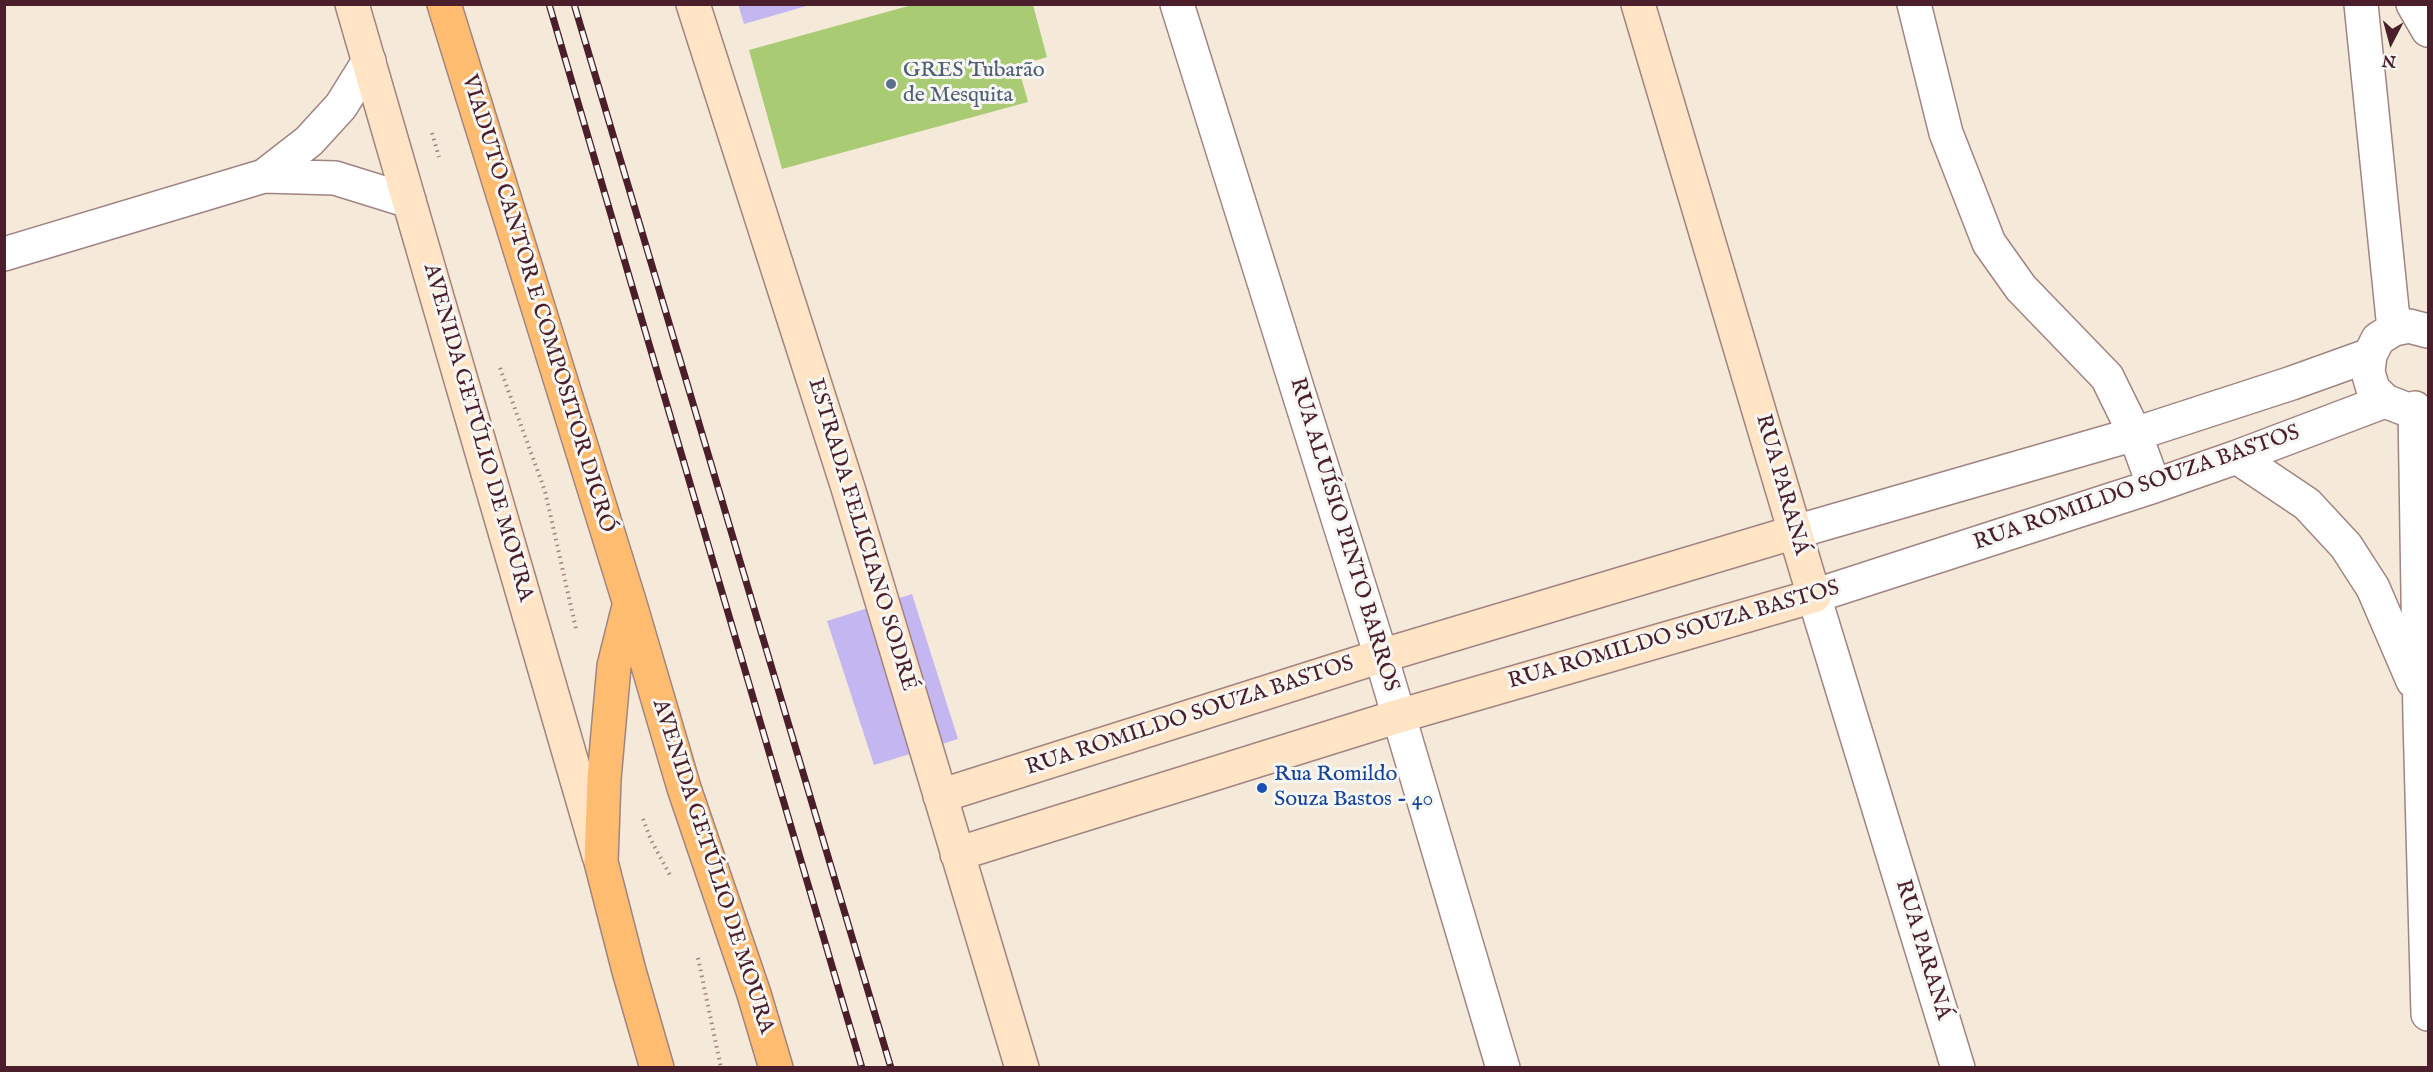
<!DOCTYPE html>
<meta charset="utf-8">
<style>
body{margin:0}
#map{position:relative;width:2433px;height:1072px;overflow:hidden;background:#f5eada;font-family:"IM FELL English",serif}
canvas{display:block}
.frame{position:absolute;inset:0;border:6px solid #4a1f2b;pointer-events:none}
.north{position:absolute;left:2361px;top:12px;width:60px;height:60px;-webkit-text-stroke:4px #f6f6f2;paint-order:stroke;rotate:186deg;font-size:16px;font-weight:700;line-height:24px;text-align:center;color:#4a1f2b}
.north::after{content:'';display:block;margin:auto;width:21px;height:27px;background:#4a1f2b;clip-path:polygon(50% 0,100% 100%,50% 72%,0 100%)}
</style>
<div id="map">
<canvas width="2433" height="1072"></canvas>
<div class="frame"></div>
<div class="north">N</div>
</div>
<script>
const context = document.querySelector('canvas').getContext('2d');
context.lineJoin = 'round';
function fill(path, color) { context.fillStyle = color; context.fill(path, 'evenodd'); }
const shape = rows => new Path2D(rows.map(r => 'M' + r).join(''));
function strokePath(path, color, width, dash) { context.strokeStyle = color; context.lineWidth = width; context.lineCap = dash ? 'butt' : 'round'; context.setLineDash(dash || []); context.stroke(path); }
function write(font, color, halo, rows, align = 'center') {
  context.font = font + ' "IM FELL English",serif'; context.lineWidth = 6; context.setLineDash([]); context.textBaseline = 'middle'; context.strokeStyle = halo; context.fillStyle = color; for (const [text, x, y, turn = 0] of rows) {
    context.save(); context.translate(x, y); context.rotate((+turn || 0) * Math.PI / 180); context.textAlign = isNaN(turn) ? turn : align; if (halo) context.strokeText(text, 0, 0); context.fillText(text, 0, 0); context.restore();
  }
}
fill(shape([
 [1033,5,1047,57,1018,66,1028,102,782,169,749,50,912,5]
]), '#a9cb73');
fill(shape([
 [738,4,810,4,810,5,744,24],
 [912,594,958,739,874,765,827,621]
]), '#c3b6f1');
const street = shape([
 [1177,4,1381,656,1503,1068],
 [1914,4,1946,133,1989,243,2021,288,2107,377,2135,434,2154,486],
 [2361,4,2394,329],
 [2413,4,2428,30],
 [264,176,309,141,341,106,369,61],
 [4,254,264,176,335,178,409,201],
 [2403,408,2385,401,2373,389,2368,372,2370,355,2378,339,2394,329,2409,326,2428,331],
 [2415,408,2420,719,2428,1014],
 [2237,457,2307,504,2346,546,2373,588,2413,681],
 [1795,532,2135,434,2292,383,2370,355],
 [1958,1068,1814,596,2154,486,2237,457,2385,401]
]);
const secondary = shape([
 [352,4,599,856],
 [693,4,848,488,1022,1068],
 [940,796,1381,656,1795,532],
 [957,854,1399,716,1814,596,1638,4]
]);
const primary = shape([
 [444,4,630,604,684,788,754,994,776,1068],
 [629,606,614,666,604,779,601,862,629,971,657,1068]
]);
strokePath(street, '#a08482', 36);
strokePath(secondary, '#a08482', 36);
strokePath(primary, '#a08482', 36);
strokePath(shape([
 [432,133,439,157],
 [500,368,545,491,576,629],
 [643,819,651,840,671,877],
 [698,958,721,1068]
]), '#a08482', 4, [1.5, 4.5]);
strokePath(street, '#fff', 33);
strokePath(secondary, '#ffe4c6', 33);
strokePath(primary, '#febc70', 33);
const rail = shape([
 [549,4,862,1068],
 [574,4,891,1068]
]);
strokePath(rail, '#4a1f2b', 7);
strokePath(rail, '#f6f6f2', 4.5, [14]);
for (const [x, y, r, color] of [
 [891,84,6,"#5c6f8a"],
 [1262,788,6,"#1a4fb4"]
]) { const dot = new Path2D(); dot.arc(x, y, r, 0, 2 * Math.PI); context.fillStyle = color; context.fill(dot); strokePath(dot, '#f6f6f2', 2); }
write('22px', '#4e5e75', '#f6f6f2', [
 ["GRES Tubarão",903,71],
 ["de Mesquita",903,96]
], 'left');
write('22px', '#4a1f2b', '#f6f6f2', [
 ["VIADUTO CANTOR E COMPOSITOR DICRÓ",537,304,73],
 ["AVENIDA GETÚLIO DE MOURA",477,433,74],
 ["RUA PARANÁ",1781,485,74],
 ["RUA ROMILDO SOUZA BASTOS",2137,489,-19],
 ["ESTRADA FELICIANO SODRÉ",861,535,73],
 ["RUA ALUÍSIO PINTO BARROS",1343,535,73],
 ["RUA ROMILDO SOUZA BASTOS",1674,636,-16],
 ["RUA ROMILDO SOUZA BASTOS",1190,717,-18],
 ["AVENIDA GETÚLIO DE MOURA",712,867,72],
 ["RUA PARANÁ",1922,950,73]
]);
write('22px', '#164399', '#f6f6f2', [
 ["Rua Romildo",1274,775],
 ["Souza Bastos - 40",1274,800]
], 'left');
</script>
